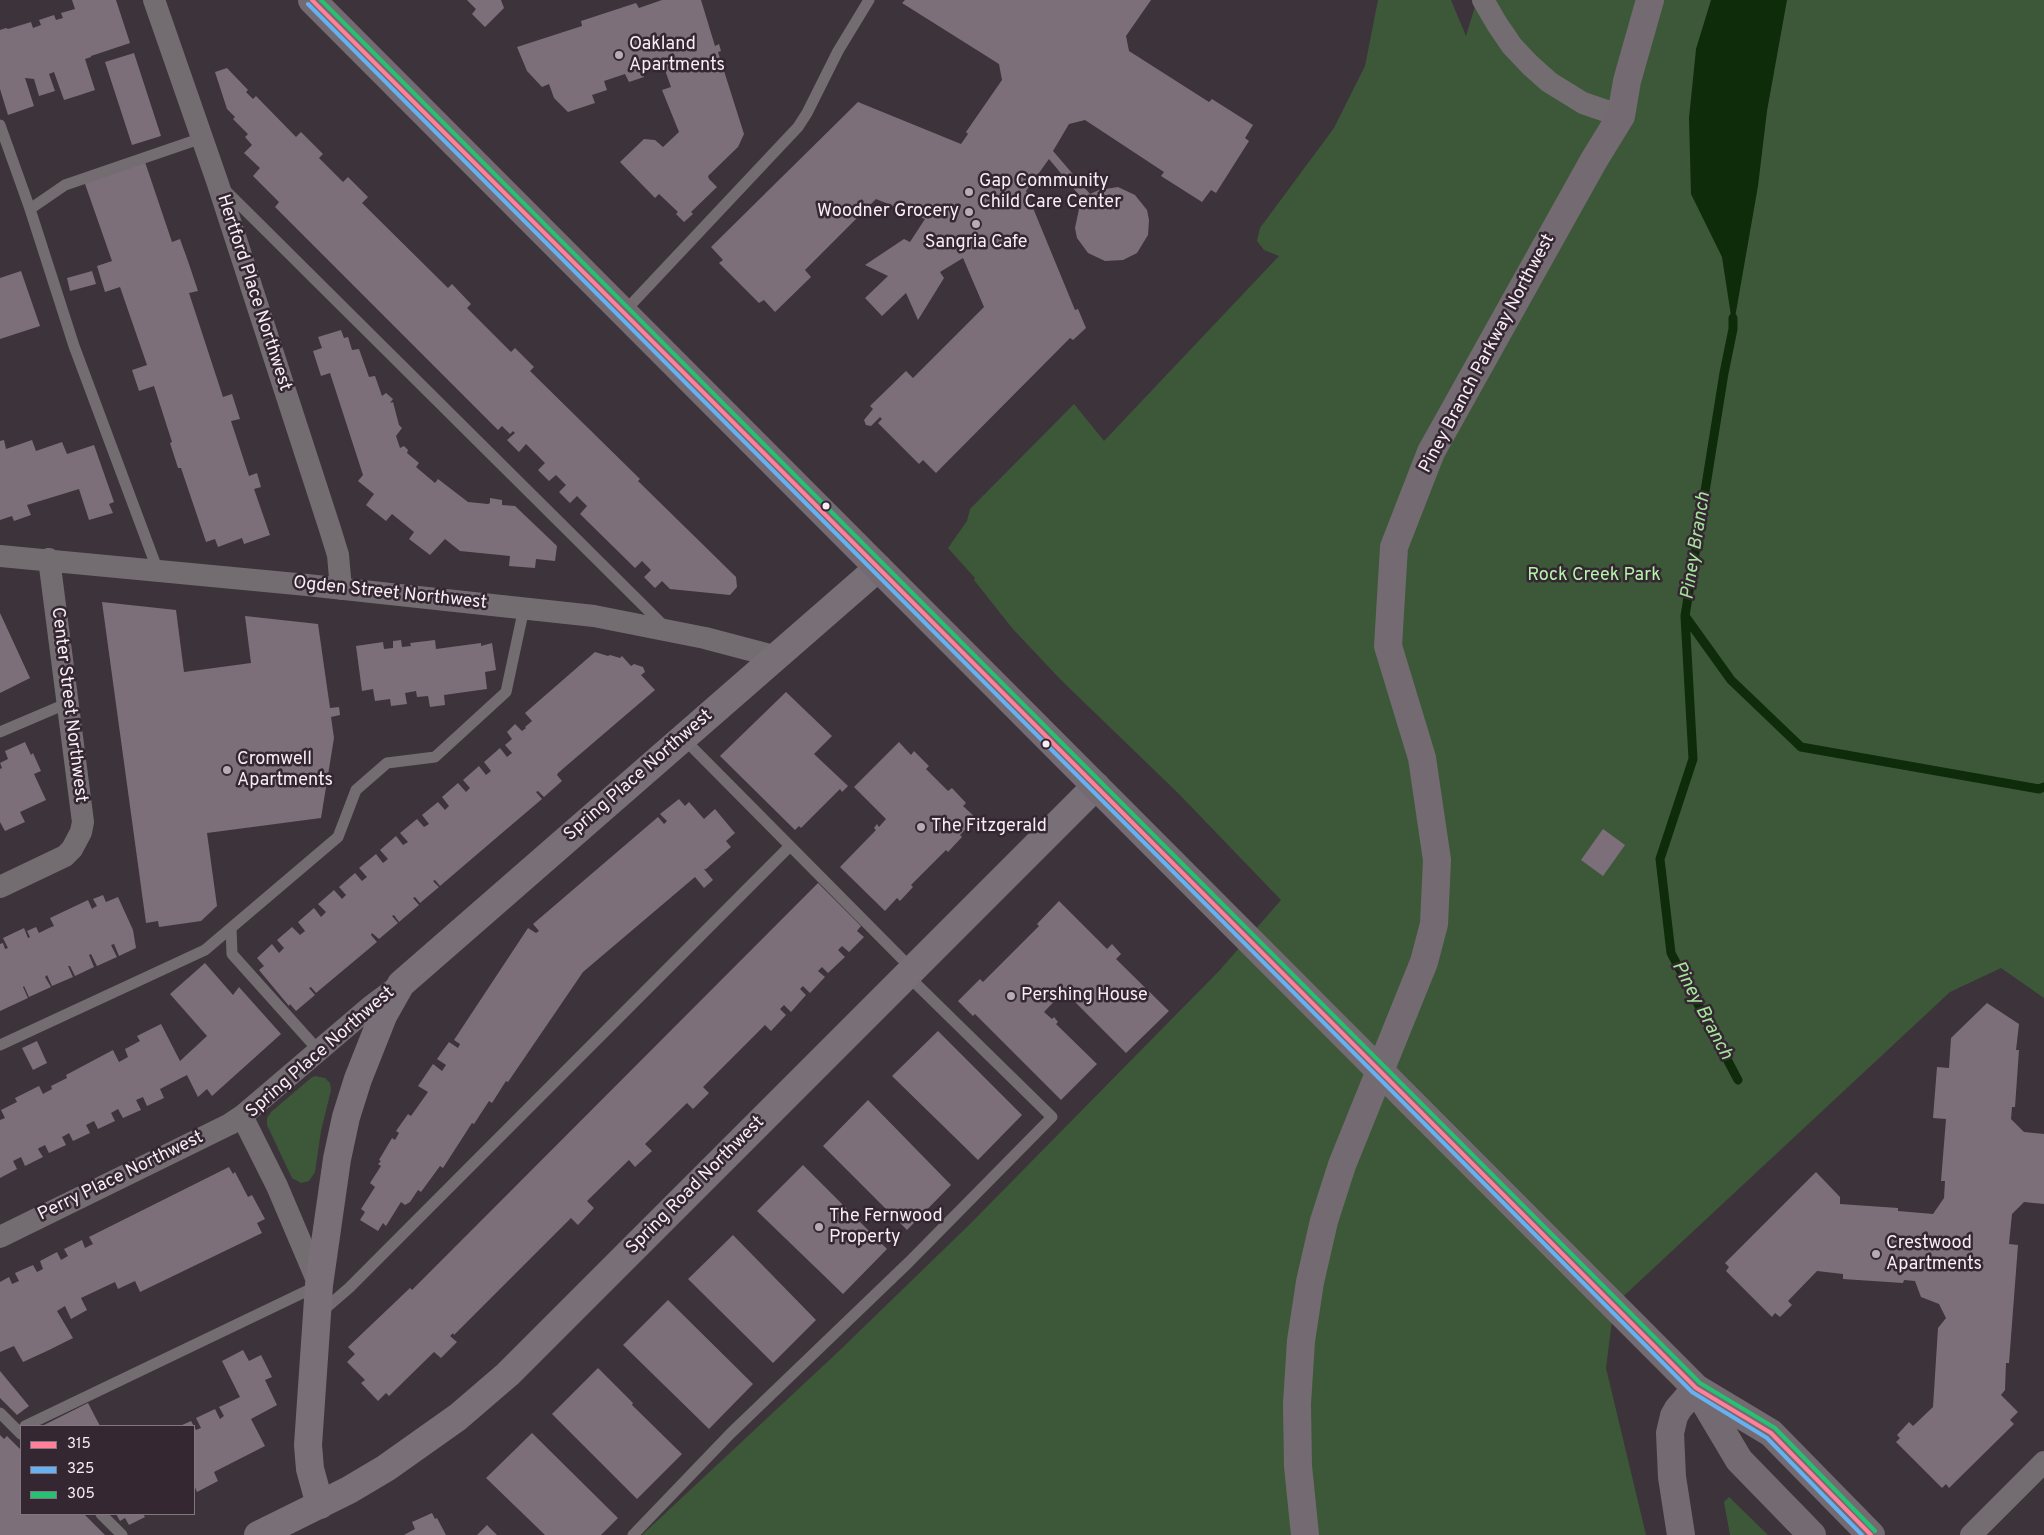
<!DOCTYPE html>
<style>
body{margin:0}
#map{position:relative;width:2044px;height:1535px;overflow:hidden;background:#3c343a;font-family:Overpass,sans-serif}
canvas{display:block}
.legend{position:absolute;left:20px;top:1425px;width:175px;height:90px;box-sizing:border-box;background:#352732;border:1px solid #837680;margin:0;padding:6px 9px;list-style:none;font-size:15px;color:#f7edf4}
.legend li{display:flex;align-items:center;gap:10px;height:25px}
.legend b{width:25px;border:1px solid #837680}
</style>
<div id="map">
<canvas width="2044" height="1535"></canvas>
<ul class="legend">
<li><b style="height:6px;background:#ff8098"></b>315</li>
<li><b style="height:6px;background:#66b1f2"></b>325</li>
<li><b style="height:6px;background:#26c172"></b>305</li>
</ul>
</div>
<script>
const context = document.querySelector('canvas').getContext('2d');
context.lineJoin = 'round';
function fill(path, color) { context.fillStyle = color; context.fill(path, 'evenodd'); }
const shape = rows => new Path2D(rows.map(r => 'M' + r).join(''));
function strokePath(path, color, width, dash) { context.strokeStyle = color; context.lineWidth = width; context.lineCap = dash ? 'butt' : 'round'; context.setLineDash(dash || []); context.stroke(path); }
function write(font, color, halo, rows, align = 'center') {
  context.font = font + ' Overpass,sans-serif'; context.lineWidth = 5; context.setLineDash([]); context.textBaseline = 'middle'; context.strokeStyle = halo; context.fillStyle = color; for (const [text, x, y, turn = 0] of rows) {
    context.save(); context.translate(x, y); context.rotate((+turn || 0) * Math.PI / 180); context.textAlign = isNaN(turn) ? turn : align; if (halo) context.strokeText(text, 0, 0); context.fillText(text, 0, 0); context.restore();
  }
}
fill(shape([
 [1378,0,1451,0,1466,36,1477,0,2044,0,2044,998,2001,968,1950,992,1614,1305,1606,1368,1646,1535,642,1535,838,1352,969,1225,1219,971,1281,900,1179,794,1061,680,1012,628,974,580,975,578,948,548,967,521,970,509,1074,404,1104,441,1279,256,1264,250,1257,241,1260,228,1334,128,1365,66],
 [315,1076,325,1078,330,1083,331,1090,321,1131,315,1172,309,1181,301,1183,292,1178,267,1125,267,1118,271,1112,311,1078],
 [1729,1497,1768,1535,1730,1535,1724,1502]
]), '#3d5839');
fill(shape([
 [1711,0,1787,0,1767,111,1758,186,1733,329,1722,257,1691,194,1689,118,1696,49]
]), '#0e2b0a');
strokePath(shape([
 [1733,318,1733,329,1724,373,1685,616,1693,759,1660,859,1671,953,1738,1080],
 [1685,616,1731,680,1801,747,2039,789,2044,787]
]), '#0e2b0a', 9);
fill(shape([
 [72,0,116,0,130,43,91,56,91,57,85,59,95,90,80,95,64,100,54,72,49,74,55,91,39,96,34,79,25,78,34,106,8,115,0,89,0,30,6,28,8,29,31,22,33,28,41,25,39,20,54,15,56,20,63,18,61,13,75,9],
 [467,0,501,0,504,8,485,27,472,14,476,9],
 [662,0,701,0,715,46,719,44,721,51,718,52,744,134,738,147,708,176,709,179,717,187,691,212,693,214,684,222,676,214,678,212,659,194,655,198,620,162,644,139,655,140,663,147,679,132,662,90,671,87,661,59,640,66,644,77,629,82,625,74,604,81,607,90,592,95,595,103,568,112,554,98,549,84,542,87,527,71,517,47,582,26,581,21,636,3,639,8],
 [905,0,1151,0,1126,36,1129,51,1209,102,1212,99,1253,125,1245,138,1249,141,1216,193,1211,190,1202,202,1161,176,1164,172,1085,120,1069,124,1053,151,1090,194,1099,190,1118,187,1135,195,1147,210,1149,220,1148,235,1137,253,1123,260,1105,261,1088,253,1077,238,1075,228,1079,209,1084,201,1049,159,1026,191,1075,310,1078,309,1086,328,1073,340,1070,338,936,473,923,460,919,464,878,423,882,419,880,417,871,426,866,425,864,420,873,409,870,406,906,371,913,378,984,307,963,258,940,272,944,278,918,320,906,293,882,316,865,298,888,276,865,265,904,239,910,242,925,219,876,199,805,270,811,277,775,312,764,300,759,303,719,263,723,260,711,247,858,102,961,144,968,134,966,132,1002,80,999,64,902,3],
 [134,53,161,136,132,145,105,62],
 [227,68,248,90,246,92,253,99,256,96,296,137,301,132,323,154,319,158,343,182,348,177,368,197,362,203,448,288,452,284,471,304,467,308,511,352,515,348,534,367,530,371,640,479,638,481,736,577,737,587,730,595,670,589,662,581,655,588,644,577,651,570,642,561,635,568,580,514,587,506,577,496,570,503,559,492,566,485,556,475,549,481,538,470,545,463,526,444,519,452,507,440,515,433,513,431,510,434,502,426,498,430,275,207,279,202,253,176,260,168,244,153,252,145,245,137,248,134,233,119,235,117,227,109,215,72],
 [145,162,172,242,180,239,189,264,198,291,189,293,223,397,232,394,240,419,231,421,249,476,257,473,261,487,254,489,270,535,244,544,242,538,218,547,215,539,206,542,181,468,178,468,170,443,172,442,154,386,139,391,132,370,147,365,120,287,105,292,97,266,112,261,84,181],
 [21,271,40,326,0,339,0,278],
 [92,271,96,284,70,291,67,278],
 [341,330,344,338,348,337,352,350,359,349,369,377,375,376,382,396,386,393,393,399,390,403,393,402,399,425,402,428,396,436,400,448,404,446,408,450,407,453,419,463,416,467,435,483,438,479,468,502,488,504,490,503,490,498,502,500,502,505,515,506,557,546,555,561,536,559,535,568,509,566,510,556,460,551,445,539,430,555,409,539,414,532,392,514,386,521,366,505,374,494,358,481,363,475,330,373,321,376,313,351,322,348,318,337],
 [4,440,6,449,32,440,36,451,62,442,67,454,94,445,114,502,109,504,113,513,89,520,79,489,27,505,31,515,14,521,12,516,0,520,0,441],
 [102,602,176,610,184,672,251,663,245,616,318,624,330,708,339,707,340,715,331,717,334,738,321,818,207,833,217,906,201,921,159,927,158,921,146,923],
 [0,613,30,678,0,693],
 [401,640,402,647,411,646,410,643,435,640,436,649,481,643,481,646,492,643,496,670,485,672,487,689,444,695,445,705,430,707,428,696,417,697,416,691,405,693,407,704,391,706,390,699,375,701,373,689,362,691,356,646,383,642,384,649,393,648,393,641],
 [595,652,608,656,610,655,620,658,622,656,631,666,634,664,643,667,645,672,641,675,655,690,558,773,557,775,562,781,544,797,538,791,536,792,542,799,502,833,440,886,435,880,433,881,439,887,420,903,415,897,413,898,419,905,399,922,394,915,392,916,398,923,379,939,372,933,371,935,377,942,316,993,311,987,309,988,315,995,296,1011,290,1004,289,1006,259,970,264,966,257,958,272,944,279,953,284,948,277,940,292,927,300,935,305,931,298,922,314,908,321,917,326,912,318,904,334,890,342,899,346,895,339,887,355,873,362,881,367,877,359,868,376,854,383,863,388,859,380,850,396,836,403,845,408,842,400,833,417,819,424,827,429,824,422,815,438,802,445,810,449,806,442,797,458,783,466,792,470,788,463,780,479,766,486,775,491,771,484,762,500,748,507,757,512,753,505,745,512,739,507,732,515,724,522,731,526,728,525,727,532,721,525,713],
 [786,692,832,736,814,754,848,786,842,792,840,789,801,828,799,826,795,830,720,756],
 [25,742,31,755,33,753,41,771,34,774,46,800,20,812,25,822,5,831,0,822,0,769,2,768,0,763,8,759,5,751],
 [899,742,911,755,914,751,929,766,926,769,948,791,952,788,966,803,963,806,976,818,960,835,962,837,948,852,946,850,911,885,913,887,900,901,897,898,885,911,840,867,876,830,874,828,877,824,879,827,886,819,854,787],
 [679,799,685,806,689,802,704,819,715,809,735,833,726,841,731,847,706,869,704,869,713,880,704,888,695,877,583,972,508,1082,506,1081,492,1103,489,1101,474,1124,472,1123,443,1168,440,1166,421,1192,418,1190,410,1202,405,1205,401,1202,386,1226,383,1223,378,1231,360,1220,365,1212,361,1209,375,1187,370,1183,381,1166,378,1164,381,1161,379,1160,392,1138,395,1140,399,1133,396,1131,408,1114,411,1116,428,1092,418,1086,433,1064,442,1071,446,1065,437,1059,449,1042,458,1048,460,1044,454,1040,528,928,536,933,539,931,533,924,658,817,664,824,667,821,660,814],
 [1603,829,1625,845,1603,876,1581,860],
 [818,883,861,926,857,931,864,937,849,952,842,946,838,950,845,957,828,973,822,967,818,971,825,977,810,993,803,986,800,989,806,995,791,1012,784,1005,780,1009,786,1015,771,1031,765,1025,703,1087,709,1093,693,1109,687,1103,645,1144,652,1151,635,1167,629,1160,587,1201,594,1208,578,1225,571,1218,454,1335,453,1333,450,1336,457,1342,441,1358,434,1352,389,1396,386,1393,378,1401,361,1383,365,1380,347,1362,355,1354,348,1347,410,1288,412,1290],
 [103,895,106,902,118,897,133,930,136,948,119,956,114,944,111,945,117,957,97,966,91,954,89,955,94,967,75,976,70,966,68,966,73,977,52,986,47,975,45,977,51,987,29,997,24,986,23,987,28,998,0,1011,0,944,3,943,5,949,8,948,3,938,24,928,28,938,30,937,27,931,36,927,39,933,49,928,54,926,50,918,88,900,92,909,95,907,97,906,93,899],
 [1059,901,1107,949,1112,944,1121,954,1116,959,1169,1011,1126,1053,1064,991,1044,1012,1052,1019,1054,1017,1058,1022,1056,1024,1097,1064,1061,1100,975,1014,973,1016,958,1001,980,979,983,982,1039,926,1037,924],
 [205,963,233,995,239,987,281,1034,212,1096,207,1089,198,1097,187,1075,160,1089,164,1098,147,1106,143,1097,136,1100,141,1110,123,1118,118,1109,111,1113,115,1121,98,1129,94,1121,86,1125,90,1133,73,1141,69,1133,64,1136,62,1137,66,1145,49,1153,45,1145,39,1148,38,1149,43,1157,25,1166,21,1157,13,1161,17,1169,0,1178,0,1120,5,1118,1,1110,17,1102,15,1098,39,1086,43,1094,52,1089,51,1086,67,1078,66,1075,113,1050,119,1062,128,1057,125,1049,140,1041,137,1036,161,1024,180,1061,207,1036,170,994],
 [1987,1003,2019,1024,2016,1050,2019,1050,2015,1107,2012,1107,2011,1119,2024,1132,2044,1134,2044,1204,2024,1202,2012,1214,2009,1244,2018,1245,2009,1363,2006,1363,2005,1390,2001,1395,2018,1412,2010,1420,2014,1424,1949,1488,1946,1484,1942,1488,1896,1442,1900,1438,1897,1435,1909,1422,1913,1426,1933,1407,1938,1328,1946,1318,1939,1304,1921,1297,1915,1281,1904,1280,1903,1283,1843,1279,1843,1274,1817,1271,1788,1301,1792,1305,1780,1317,1775,1313,1772,1317,1726,1271,1729,1267,1725,1263,1816,1172,1840,1197,1840,1204,1898,1208,1898,1211,1933,1214,1944,1198,1945,1181,1941,1181,1946,1119,1933,1118,1937,1067,1949,1068,1951,1038],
 [938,1031,1022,1115,978,1160,892,1076],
 [37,1041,47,1063,33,1070,22,1048],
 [868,1100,951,1185,907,1230,823,1146],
 [803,1165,887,1249,843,1294,757,1211],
 [229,1167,233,1174,235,1172,248,1197,252,1195,265,1219,257,1223,262,1233,140,1292,135,1281,118,1289,115,1282,81,1298,87,1310,71,1319,65,1306,57,1311,73,1338,47,1351,23,1362,14,1346,0,1352,0,1282,9,1277,12,1284,19,1281,15,1273,33,1265,37,1272,43,1269,40,1261,57,1252,61,1260,68,1256,64,1249,82,1240,85,1248,93,1244,89,1237],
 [733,1235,816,1320,773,1363,688,1279],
 [668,1300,753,1384,709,1429,623,1345],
 [243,1350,249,1361,261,1355,272,1377,265,1380,277,1405,251,1419,265,1446,214,1472,218,1481,197,1492,194,1485,194,1426,180,1426,191,1421,196,1430,201,1428,196,1418,215,1409,220,1419,224,1416,219,1407,240,1397,222,1361],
 [598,1368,633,1403,632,1405,682,1454,637,1499,552,1414],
 [0,1371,29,1406,17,1415,0,1398],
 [88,1403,100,1426,42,1426],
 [532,1433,618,1518,601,1535,545,1535,486,1478],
 [0,1435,4,1439,7,1436,21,1450,21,1514,84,1514,105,1535,0,1535],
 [432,1513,435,1519,437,1518,446,1535,404,1535,415,1529,412,1522],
 [116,1514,143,1514,145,1517,129,1525,125,1518,120,1521],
 [487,1525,497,1535,477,1535]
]), '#7d6f7a');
strokePath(shape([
 [0,125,30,209,74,346,158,571],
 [224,189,665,627],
 [30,209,65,185,202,138],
 [624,312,798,127,807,113,838,51,869,0],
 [0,732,68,703],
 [683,738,913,970],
 [231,928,232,954,319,1051],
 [0,1045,205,950,338,837,356,790,387,763,435,757,506,692,524,608],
 [320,1313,349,1288,790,846],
 [0,1413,21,1434],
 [25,1426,317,1286],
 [101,1514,122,1535],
 [633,1535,730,1434,909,1262,1052,1117,907,975]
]), '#736d72', 11);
strokePath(shape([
 [154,0,217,181,330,529,338,555,341,589],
 [1483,0,1497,24,1512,46,1530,65,1549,82,1583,103,1621,116],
 [0,556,307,585,594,616,705,638,777,657],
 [0,887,65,856,72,849,81,832,83,822,49,559],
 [242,1116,277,1186,319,1285],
 [0,1237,230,1124,242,1116,371,1006,398,986],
 [1971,1535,2044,1462]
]), '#736d72', 22);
strokePath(shape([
 [320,1505,310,1469,308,1445,319,1285,337,1159,346,1117,358,1079,383,1016,401,984,878,568],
 [258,1535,349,1490,386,1468,458,1417,508,1374,1096,786]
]), '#787076', 28);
strokePath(shape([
 [312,0,1696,1388,1771,1433,1871,1535],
 [1698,1391,1739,1460,1812,1535],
 [1305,1535,1298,1466,1297,1404,1301,1341,1310,1282,1324,1221,1342,1165,1424,962,1434,924,1437,860,1422,758,1388,646,1394,547,1431,452,1594,160,1621,116,1627,81,1650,0],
 [1681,1535,1672,1477,1670,1433,1674,1416,1678,1409,1696,1388]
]), '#736b71', 28);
strokePath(shape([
 [312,0,1696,1388,1771,1433,1871,1535]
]), '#ff8098', 4);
strokePath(shape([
 [308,4,1692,1392,1767,1438,1862,1535]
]), '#66b1f2', 4);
strokePath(shape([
 [321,0,1700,1383,1775,1428,1875,1531]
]), '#26c172', 4);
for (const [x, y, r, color] of [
 [619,55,5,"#b6acb3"],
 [969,192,5,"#b6acb3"],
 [969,212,5,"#b6acb3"],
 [976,224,5,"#b6acb3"],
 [826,506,4.5,"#f7edf4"],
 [1046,744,4.5,"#f7edf4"],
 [227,770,5,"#b6acb3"],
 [921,827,5,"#b6acb3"],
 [1011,996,5,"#b6acb3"],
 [819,1227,5,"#b6acb3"],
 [1876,1254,5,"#b6acb3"]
]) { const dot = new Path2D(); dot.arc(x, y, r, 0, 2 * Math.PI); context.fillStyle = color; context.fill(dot); strokePath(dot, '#352732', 2); }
write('18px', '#f7edf4', '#352732', [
 ["Oakland",629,45],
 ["Apartments",629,66],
 ["Gap Community",979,182],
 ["Child Care Center",979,203],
 ["Woodner Grocery",959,212,"right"],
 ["Sangria Cafe",976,243,"center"],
 ["Cromwell",237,760],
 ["Apartments",237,781],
 ["The Fitzgerald",931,827],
 ["Pershing House",1021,996],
 ["The Fernwood",829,1217],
 ["Property",829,1238],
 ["Crestwood",1886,1244],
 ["Apartments",1886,1265]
], 'left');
write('18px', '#f7edf4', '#352732', [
 ["Hertford Place Northwest",253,293,72],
 ["Piney Branch Parkway Northwest",1488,354,-62],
 ["Ogden Street Northwest",390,594,6],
 ["Center Street Northwest",68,705,83],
 ["Spring Place Northwest",639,776,-41],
 ["Spring Place Northwest",321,1053,-41],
 ["Perry Place Northwest",121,1177,-26],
 ["Spring Road Northwest",696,1186,-45]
]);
write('18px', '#b3f5a9', '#352732', [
 ["Rock Creek Park",1594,576]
]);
write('italic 19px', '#a5e69b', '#352732', [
 ["Piney Branch",1697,546,-81],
 ["Piney Branch",1701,1011,62]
]);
</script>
